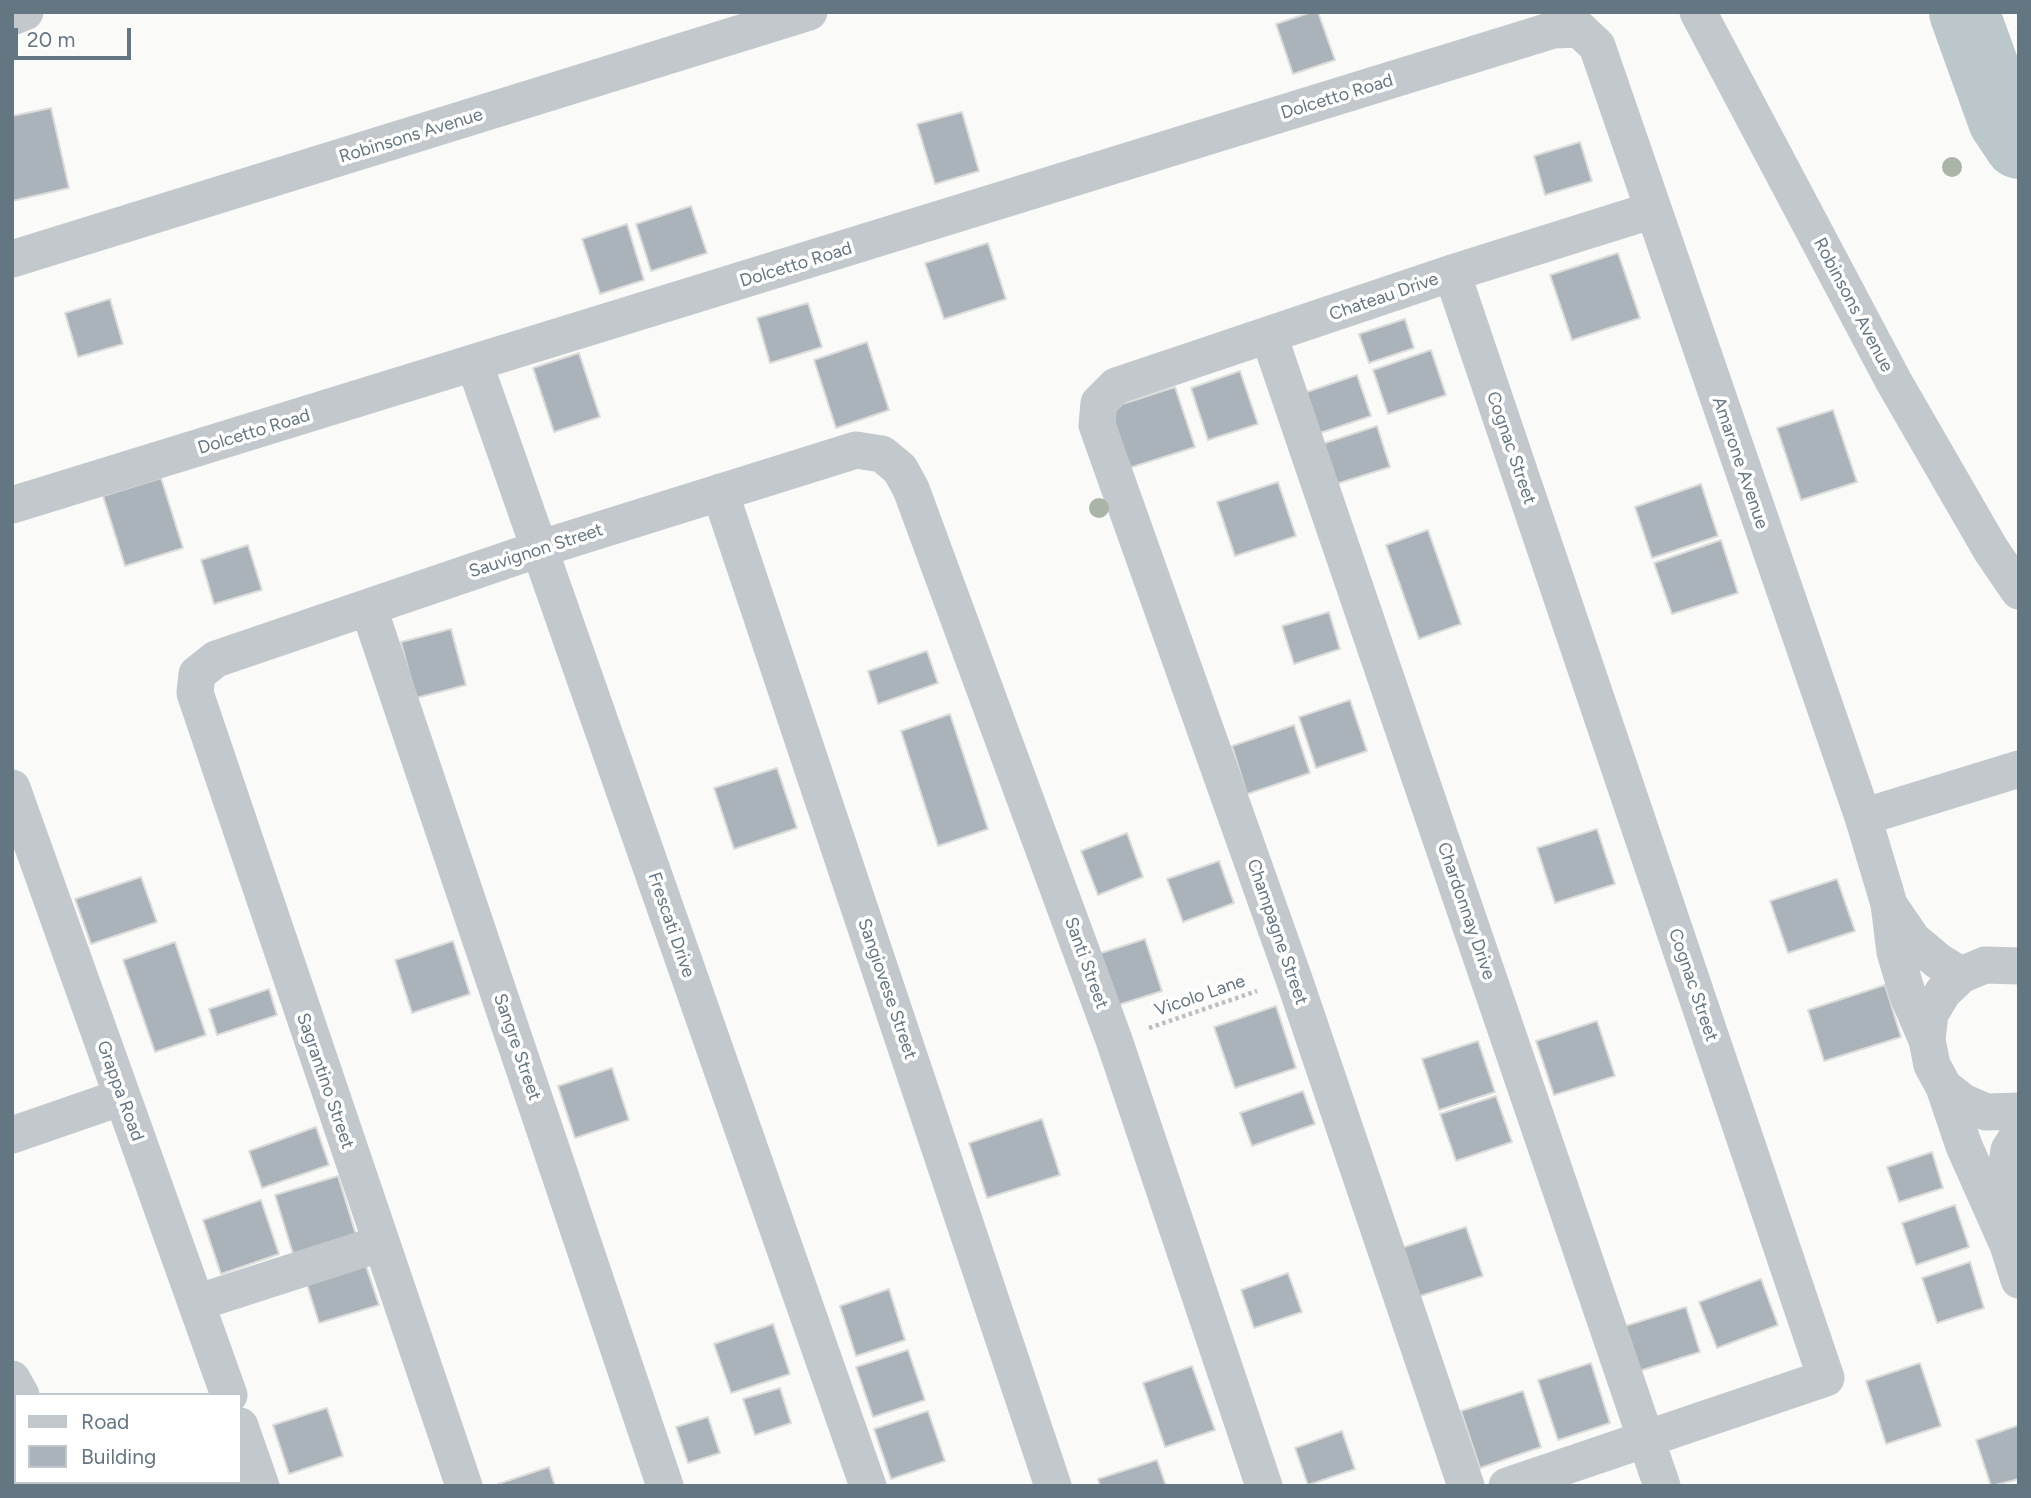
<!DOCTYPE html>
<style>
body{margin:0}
#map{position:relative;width:2031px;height:1498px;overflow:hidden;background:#fafaf8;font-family:Figtree,sans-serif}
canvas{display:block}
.frame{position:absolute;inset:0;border:14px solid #657683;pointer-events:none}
.legend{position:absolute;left:14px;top:1393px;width:228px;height:91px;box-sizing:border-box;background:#fff;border:2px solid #c1c8cd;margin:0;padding:9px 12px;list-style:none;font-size:21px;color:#657683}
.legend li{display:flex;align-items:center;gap:14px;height:35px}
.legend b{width:35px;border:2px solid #c1c8cd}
.scale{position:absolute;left:14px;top:28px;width:117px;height:32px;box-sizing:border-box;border:4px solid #657683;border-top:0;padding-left:9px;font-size:21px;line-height:24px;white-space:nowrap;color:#657683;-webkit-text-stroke:5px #fff;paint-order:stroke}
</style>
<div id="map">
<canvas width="2031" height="1498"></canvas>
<div class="frame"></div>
<ul class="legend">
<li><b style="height:9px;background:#c3c8cc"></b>Road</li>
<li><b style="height:19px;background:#aab3b9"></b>Building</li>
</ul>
<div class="scale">20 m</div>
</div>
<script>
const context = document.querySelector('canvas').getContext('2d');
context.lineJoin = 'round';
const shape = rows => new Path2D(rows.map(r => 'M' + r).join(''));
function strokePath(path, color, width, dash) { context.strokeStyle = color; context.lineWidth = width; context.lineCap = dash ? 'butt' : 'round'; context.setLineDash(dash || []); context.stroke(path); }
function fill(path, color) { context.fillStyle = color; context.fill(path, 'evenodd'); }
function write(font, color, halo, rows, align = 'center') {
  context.font = font + ' Figtree,sans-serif'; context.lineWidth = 7; context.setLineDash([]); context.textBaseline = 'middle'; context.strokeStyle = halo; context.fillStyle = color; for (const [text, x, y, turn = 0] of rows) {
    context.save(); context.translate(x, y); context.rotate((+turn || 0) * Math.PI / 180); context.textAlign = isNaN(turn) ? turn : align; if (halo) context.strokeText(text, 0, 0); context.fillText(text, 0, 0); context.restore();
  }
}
strokePath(shape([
 [1964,12,2003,120,2019,144]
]), '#bbc7cb', 70);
const building = shape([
 [1312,12,1318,12,1335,60,1293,74,1276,24,1312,12],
 [51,108,69,188,12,201,12,116,51,108],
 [962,112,979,171,935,184,917,124,962,112],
 [1580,142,1592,181,1545,195,1534,156,1580,142],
 [691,206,707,253,651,271,636,224,691,206],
 [627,224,644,280,600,294,582,239,627,224],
 [988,243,1006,299,944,319,925,263,988,243],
 [1618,253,1640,318,1572,340,1550,275,1618,253],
 [110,299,123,344,78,357,65,313,110,299],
 [808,303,822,347,770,363,757,318,808,303],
 [1405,319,1414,348,1369,363,1359,334,1405,319],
 [867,342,889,410,836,428,814,360,867,342],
 [1431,350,1446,395,1388,414,1373,370,1431,350],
 [579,353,600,417,554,432,533,368,579,353],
 [1240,371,1258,424,1208,440,1191,388,1240,371],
 [1357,375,1371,416,1314,435,1301,394,1357,375],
 [1175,387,1195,447,1129,468,1110,408,1175,387],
 [1833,410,1857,482,1801,500,1777,428,1833,410],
 [1377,426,1390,467,1336,484,1322,444,1377,426],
 [161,478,183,548,125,566,103,496,161,478],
 [1278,482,1296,536,1235,556,1217,502,1278,482],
 [1701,484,1718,536,1652,558,1635,507,1701,484],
 [1428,530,1461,624,1419,639,1386,545,1428,530],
 [1721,540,1738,593,1672,614,1654,563,1721,540],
 [248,545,262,590,214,604,201,560,248,545],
 [1329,612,1340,649,1294,664,1282,626,1329,612],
 [451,629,466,685,416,698,401,642,451,629],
 [927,651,938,683,878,704,868,671,927,651],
 [1350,700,1367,751,1316,768,1299,717,1350,700],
 [950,714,988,829,938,846,901,731,950,714],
 [1294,725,1310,773,1247,794,1232,746,1294,725],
 [777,768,797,828,734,849,714,788,777,768],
 [1597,829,1615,884,1555,903,1537,848,1597,829],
 [1127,833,1143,877,1098,895,1081,851,1127,833],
 [1219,861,1234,903,1183,922,1167,879,1219,861],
 [141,877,157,922,91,944,75,899,141,877],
 [1837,879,1855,931,1788,953,1770,901,1837,879],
 [1145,939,1162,991,1115,1006,1098,954,1145,939],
 [453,941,470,994,412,1013,395,960,453,941],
 [175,942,206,1035,155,1052,123,960,175,942],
 [1885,985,1901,1037,1824,1061,1808,1010,1885,985],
 [269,989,277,1015,217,1035,209,1009,269,989],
 [1276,1006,1296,1068,1235,1088,1214,1027,1276,1006],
 [1597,1021,1615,1076,1554,1095,1536,1041,1597,1021],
 [1478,1041,1495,1092,1439,1110,1422,1059,1478,1041],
 [612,1068,629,1120,575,1138,558,1086,612,1068],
 [1303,1091,1315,1124,1252,1146,1240,1113,1303,1091],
 [1496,1096,1512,1142,1456,1161,1440,1114,1496,1096],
 [1042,1119,1060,1175,987,1198,969,1143,1042,1119],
 [316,1127,329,1165,262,1188,249,1151,316,1127],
 [1932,1152,1943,1188,1899,1202,1887,1167,1932,1152],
 [338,1176,357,1238,294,1257,275,1195,338,1176],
 [261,1200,279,1254,221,1274,203,1220,261,1200],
 [1955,1205,1969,1247,1916,1265,1902,1223,1955,1205],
 [1466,1227,1483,1276,1417,1297,1401,1248,1466,1227],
 [1970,1262,1984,1308,1937,1323,1922,1278,1970,1262],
 [365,1263,379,1305,319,1323,306,1281,365,1263],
 [1288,1273,1302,1312,1254,1328,1241,1290,1288,1273],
 [1761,1279,1778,1325,1717,1348,1699,1302,1761,1279],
 [889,1289,905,1340,856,1356,840,1306,889,1289],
 [1686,1307,1700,1352,1636,1372,1622,1327,1686,1307],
 [773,1324,790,1374,731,1393,714,1344,773,1324],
 [908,1350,925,1400,873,1417,856,1367,908,1350],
 [1591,1363,1610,1423,1558,1440,1538,1380,1591,1363],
 [1920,1363,1941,1426,1886,1444,1866,1381,1920,1363],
 [1192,1366,1215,1430,1165,1447,1143,1383,1192,1366],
 [780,1388,791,1423,755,1435,743,1399,780,1388],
 [1523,1391,1541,1447,1480,1468,1461,1411,1523,1391],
 [327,1408,343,1456,289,1474,273,1425,327,1408],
 [928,1411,945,1461,891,1479,874,1429,928,1411],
 [708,1417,720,1453,688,1463,676,1427,708,1417],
 [2019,1425,2019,1479,1991,1486,1976,1440,2019,1425],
 [1342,1431,1355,1469,1308,1485,1295,1448,1342,1431],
 [1157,1460,1166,1486,1100,1486,1098,1479,1157,1460],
 [549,1467,555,1486,498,1486,498,1484,549,1467]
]);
fill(building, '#aab3b9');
strokePath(building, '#dcdcda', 2);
strokePath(shape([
 [1149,1028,1257,991]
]), '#bbbfc2', 4.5, [3.5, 3.5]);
strokePath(shape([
 [1698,12,1894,382,1991,550,2019,591],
 [12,17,25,12],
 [12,259,809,12],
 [1452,273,1826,1378,1507,1486],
 [1269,336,1662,1486],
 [475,365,868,1486],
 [720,492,1053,1486],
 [12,505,1553,30,1579,29,1597,46,1863,817,1889,904,1895,952,1908,996,1927,1040],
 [369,609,665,1486],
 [12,788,229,1395],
 [1863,817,2019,769],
 [1889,905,1913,940,1938,961,1961,975],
 [2019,966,1985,965,1961,975,1943,992,1930,1014,1927,1040,1932,1065,1944,1087,1963,1102,1986,1112,2019,1111],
 [1944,1087,1964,1146,2008,1245,2019,1280],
 [12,1135,122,1097],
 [2007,1223,2005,1179,2009,1150,2019,1134],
 [196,1303,379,1244],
 [12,1379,21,1395],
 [240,1426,261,1486],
 [52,1482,54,1486],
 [464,1486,195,693,197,674,216,659,539,549,856,450,882,454,900,469,911,489,1114,1040,1264,1486],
 [1466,1486,1294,979,1097,425,1099,403,1116,386,1452,273,1653,210]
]), '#c3c8cc', 37);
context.fillStyle = '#aab4a7';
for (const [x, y] of [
 [1952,167],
 [1099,508]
]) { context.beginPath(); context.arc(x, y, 10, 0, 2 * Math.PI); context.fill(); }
write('18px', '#657683', '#fff', [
 ["Dolcetto Road",1337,97,-17],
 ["Robinsons Avenue",411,136,-17],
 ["Dolcetto Road",796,265,-17],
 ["Chateau Drive",1384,297,-19],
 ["Robinsons Avenue",1853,305,62],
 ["Dolcetto Road",254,432,-17],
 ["Cognac Street",1511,448,71],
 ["Amarone Avenue",1740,463,71],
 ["Sauvignon Street",536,551,-18],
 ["Chardonnay Drive",1466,911,71],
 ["Frescati Drive",671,925,71],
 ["Champagne Street",1277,932,71],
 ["Santi Street",1086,963,70],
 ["Cognac Street",1693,985,71],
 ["Sangiovese Street",887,989,71],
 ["Vicolo Lane",1200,996,-19],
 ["Sangre Street",517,1047,71],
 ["Sagrantino Street",325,1081,71],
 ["Grappa Road",120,1091,70]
]);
</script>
